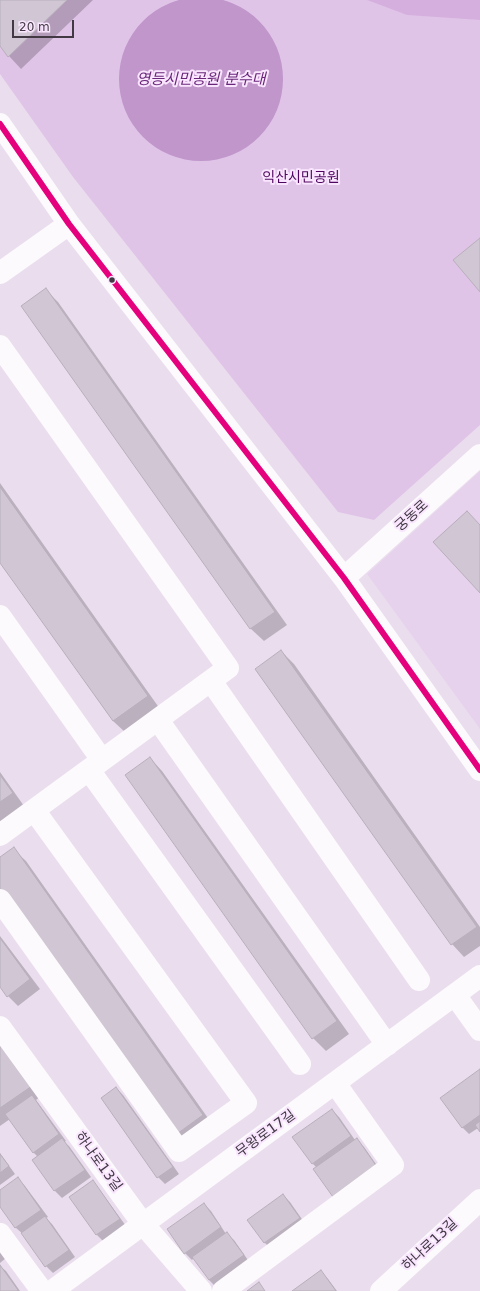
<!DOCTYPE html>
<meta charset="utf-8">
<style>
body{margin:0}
#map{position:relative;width:480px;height:1291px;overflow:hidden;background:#eadeee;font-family:"DejaVu Sans",sans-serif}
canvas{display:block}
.scale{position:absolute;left:12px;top:20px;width:62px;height:18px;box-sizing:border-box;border:2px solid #423944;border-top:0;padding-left:5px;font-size:12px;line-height:14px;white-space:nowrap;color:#423944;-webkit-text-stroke:3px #f9e6fe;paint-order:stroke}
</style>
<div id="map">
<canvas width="480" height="1291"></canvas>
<div class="scale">20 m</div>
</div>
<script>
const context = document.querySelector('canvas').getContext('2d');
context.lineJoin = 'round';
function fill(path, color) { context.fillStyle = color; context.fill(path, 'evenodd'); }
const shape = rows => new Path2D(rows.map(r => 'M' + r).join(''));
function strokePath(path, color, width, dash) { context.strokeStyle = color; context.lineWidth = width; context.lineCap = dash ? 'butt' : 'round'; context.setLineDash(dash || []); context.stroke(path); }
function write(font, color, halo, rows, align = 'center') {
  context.font = font + ' "DejaVu Sans","Noto Sans KR",sans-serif'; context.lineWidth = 4; context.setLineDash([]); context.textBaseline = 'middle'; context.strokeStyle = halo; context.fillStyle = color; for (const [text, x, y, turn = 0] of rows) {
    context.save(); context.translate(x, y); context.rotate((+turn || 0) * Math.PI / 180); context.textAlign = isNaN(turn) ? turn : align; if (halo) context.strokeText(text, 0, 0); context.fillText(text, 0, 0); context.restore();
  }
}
fill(shape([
 [480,471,480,729,367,574]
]), '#e7d2ed');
fill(shape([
 [0,0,480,0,480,425,374,520,338,512,73,177,0,74]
]), '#e0c4e8');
fill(shape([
 [367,0,480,0,480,20,407,15]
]), '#d5b0de');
fill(shape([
 '119 79a82 82 0 1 1 164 0a82 82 0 1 1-164 0Z'
]), '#c096cb');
fill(shape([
 [0,0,93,0,21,69,9,56,0,44],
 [45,289,58,302,287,625,264,641,251,629,22,306],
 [0,483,160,709,126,733,113,721,0,561],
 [281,651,294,664,480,927,480,946,464,957,452,944],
 [150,758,162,771,349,1034,326,1051,313,1038],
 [0,772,24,806,0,823],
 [13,849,26,861,215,1128,187,1148,0,889,0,858],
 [0,936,40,989,18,1006,8,996,0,986],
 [0,1042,41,1096,36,1100,66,1141,64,1142,69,1146,91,1177,62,1198,55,1191,33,1160,38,1157,33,1152,10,1119,0,1126],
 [480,1070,480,1130,478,1128,469,1134,462,1127],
 [116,1088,123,1095,179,1174,165,1184,158,1177],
 [332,1110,339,1117,355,1140,356,1140,364,1147,383,1174,317,1168,313,1164],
 [0,1153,15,1174,0,1185],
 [18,1179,25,1186,48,1217,46,1218,52,1224,75,1257,53,1273,46,1266,23,1234,16,1228,0,1205,0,1191],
 [92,1182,99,1189,126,1226,104,1242,97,1235,71,1197],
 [283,1195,290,1202,306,1225,272,1250,265,1243,249,1220],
 [204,1204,211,1211,226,1234,234,1240,250,1263,216,1287,209,1280,194,1258,192,1260,185,1253],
 [0,1250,6,1258,0,1263],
 [0,1266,6,1271,20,1291,0,1291],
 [321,1272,328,1279,337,1291,294,1291]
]), '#0003');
const building = shape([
 [0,0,67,0,8,57,0,46,0,0],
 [480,238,480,292,453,260,480,238],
 [46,288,275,612,250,629,21,306,46,288],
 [0,487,148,696,113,721,0,563,0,487],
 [467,511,480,525,480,593,433,542,467,511],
 [281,650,477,927,451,945,255,669,281,650],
 [150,757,337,1021,312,1039,125,775,150,757],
 [0,775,13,793,0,802,0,775],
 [14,847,203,1115,174,1136,0,891,0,857,14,847],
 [0,938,30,979,7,997,0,987,0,938],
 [0,1041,32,1086,0,1108,0,1041],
 [480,1069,480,1115,462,1128,440,1098,480,1069],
 [116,1087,173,1167,157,1178,101,1098,116,1087],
 [32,1095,59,1134,33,1153,5,1114,32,1095],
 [332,1109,351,1136,312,1164,292,1137,332,1109],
 [480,1121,480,1132,475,1125,480,1121],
 [62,1138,85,1170,54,1191,32,1160,62,1138],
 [357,1138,377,1167,333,1197,313,1169,357,1138],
 [0,1154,9,1166,0,1173,0,1154],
 [18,1177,41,1210,15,1228,0,1207,0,1190,18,1177],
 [93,1180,120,1219,96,1235,69,1197,93,1180],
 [283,1194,300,1218,264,1243,247,1220,283,1194],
 [204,1203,221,1227,184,1254,167,1229,204,1203],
 [45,1216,69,1250,45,1267,21,1233,45,1216],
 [227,1232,244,1255,209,1280,192,1257,227,1232],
 [0,1265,18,1290,17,1291,0,1291,0,1265],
 [321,1270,336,1291,292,1291,321,1270],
 [259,1282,265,1291,247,1291,259,1282]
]);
fill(building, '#d1c7d4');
strokePath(building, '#b8afbb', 1);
strokePath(shape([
 [0,124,69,224,344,578,480,770],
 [0,273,69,224],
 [0,346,228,668,0,835],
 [344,578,480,455],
 [0,616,102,760],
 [211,681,419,980],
 [158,720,387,1045],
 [89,770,300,1064],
 [0,900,179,1151,246,1103,34,810],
 [455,995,480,1030],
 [0,1027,143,1224,201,1291],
 [0,1234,42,1291],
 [52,1291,480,976],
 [223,1291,393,1165,335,1083],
 [381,1291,480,1200]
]), '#fcfafc', 22);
strokePath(shape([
 [0,124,69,224,344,578,480,770]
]), '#e5007d', 6);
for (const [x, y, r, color] of [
 [112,280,3.5,"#423944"]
]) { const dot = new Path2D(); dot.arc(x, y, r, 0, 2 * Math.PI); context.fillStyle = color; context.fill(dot); strokePath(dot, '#f9e6fe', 1.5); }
write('14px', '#4f065f', '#f9e6fe', [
 ["익산시민공원",301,178]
]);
write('14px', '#423944', '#f9e6fe', [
 ["궁동로",412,516,-42],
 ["무왕로17길",266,1134,-36],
 ["하나로13길",98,1162,54],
 ["하나로13길",430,1245,-43]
]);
write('italic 15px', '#692679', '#f9e6fe', [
 ["영등시민공원 분수대",201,80]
]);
</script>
